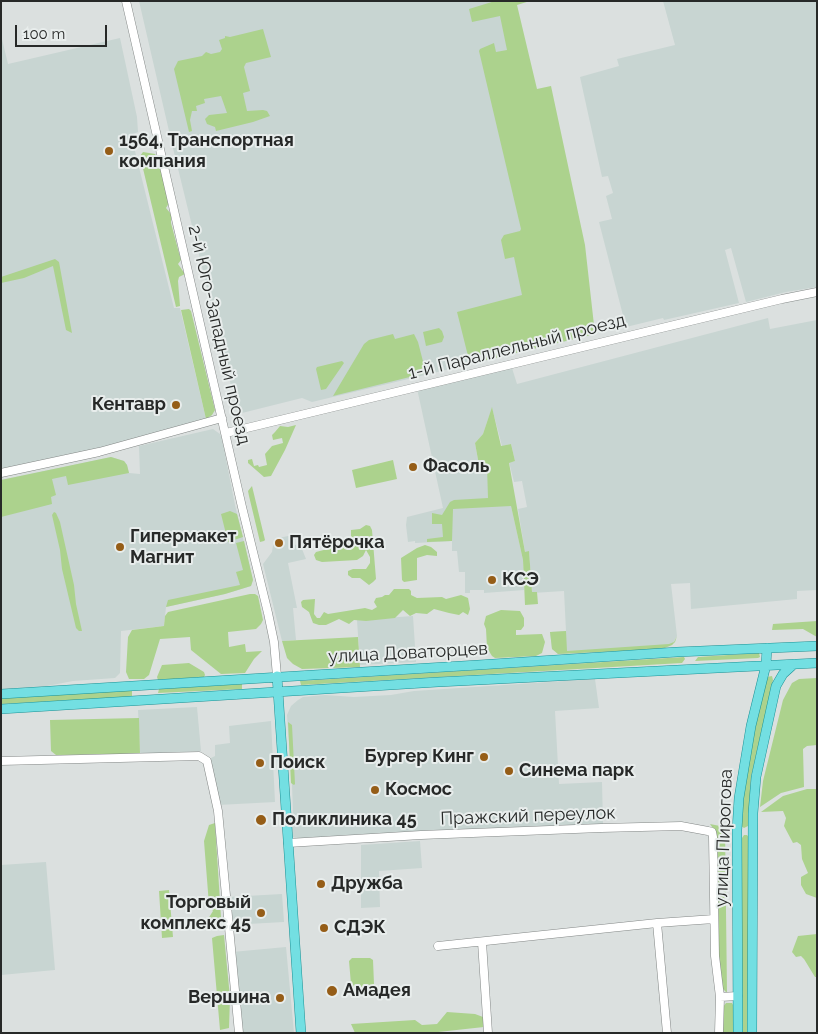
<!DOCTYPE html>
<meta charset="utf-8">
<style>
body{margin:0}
#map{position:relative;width:818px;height:1034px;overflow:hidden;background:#dbe0df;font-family:Raleway,sans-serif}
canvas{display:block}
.frame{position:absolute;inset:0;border:2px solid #272928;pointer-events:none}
.scale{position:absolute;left:15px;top:25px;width:92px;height:22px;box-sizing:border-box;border:2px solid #272928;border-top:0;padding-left:6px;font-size:15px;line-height:18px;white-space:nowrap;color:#272928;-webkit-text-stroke:4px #e8edec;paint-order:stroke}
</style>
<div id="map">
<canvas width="818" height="1034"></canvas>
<div class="frame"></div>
<div class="scale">100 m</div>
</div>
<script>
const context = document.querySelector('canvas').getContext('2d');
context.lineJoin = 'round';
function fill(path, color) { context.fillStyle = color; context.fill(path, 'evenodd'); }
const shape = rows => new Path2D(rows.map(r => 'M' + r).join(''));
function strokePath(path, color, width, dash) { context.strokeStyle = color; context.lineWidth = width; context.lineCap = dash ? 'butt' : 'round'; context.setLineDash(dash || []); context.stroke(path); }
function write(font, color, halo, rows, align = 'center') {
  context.font = font + ' Raleway,sans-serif'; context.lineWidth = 4; context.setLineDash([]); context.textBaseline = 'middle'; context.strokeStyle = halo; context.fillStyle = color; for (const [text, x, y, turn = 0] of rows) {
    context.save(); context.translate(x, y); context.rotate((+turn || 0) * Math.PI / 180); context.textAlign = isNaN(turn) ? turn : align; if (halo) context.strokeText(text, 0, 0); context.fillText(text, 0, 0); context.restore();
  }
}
fill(shape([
 [139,1,514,1,592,335,312,402,302,398,238,414,172,144],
 [663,1,817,1,817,287,786,292,746,302,731,248,725,250,739,303,664,320,663,318,626,327,599,222,612,219,606,196,613,193,608,176,602,177,580,77,619,66,617,59,675,45],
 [1,35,8,64,120,38,137,117,138,132,131,135,174,308,180,308,206,419,106,447,1,470],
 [768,318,770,329,817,320,817,590,797,591,797,599,691,609,690,583,671,584,677,636,672,645,662,649,558,654,552,649,550,632,566,631,564,591,532,593,529,552,525,552,518,509,527,507,522,481,514,482,509,462,515,461,511,444,502,446,492,408,483,434,475,443,479,465,489,465,511,506,523,560,524,590,484,593,484,590,470,590,470,593,465,593,465,572,459,572,457,551,452,551,452,541,415,543,415,541,408,542,406,525,407,517,443,508,418,393,419,388,512,368,517,384],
 [213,429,220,434,222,439,235,505,253,580,251,586,225,594,166,607,164,626,121,631,120,673,115,678,73,681,47,686,1,689,1,480,111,457,124,461,127,465,129,473,140,474,139,446],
 [293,535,295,545,300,544,306,559,288,563,297,608,293,608,296,640,282,641,263,564,272,552,274,539],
 [413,616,416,662,360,665,357,620],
 [595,679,599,708,555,711,559,784,602,782,603,824,298,839,293,837,291,818,293,812,292,785,287,715,291,706,298,700,303,697,325,695,354,697,391,695,414,691],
 [197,707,201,751,140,754,138,710],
 [271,721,275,802,218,805,209,759,215,756,215,745,230,743,229,726],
 [420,841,422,868,379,871,380,907,361,908,361,845],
 [46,862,55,970,1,975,1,865],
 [282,894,284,922,230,925,228,897],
 [286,947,294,1033,240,1033,232,952]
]), '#c8d5d2');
fill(shape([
 [495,1,530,1,517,5,537,89,551,86,585,245,595,334,470,364,457,312,522,295,514,257,505,259,501,240,504,235,520,231,521,229,479,51,480,49,494,43,496,52,507,50,500,16,472,22,469,9],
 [263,29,271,57,246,63,244,67,250,91,243,93,247,111,263,110,267,111,270,116,253,122,216,131,215,127,207,124,205,119,209,115,227,113,221,96,204,99,205,103,196,106,197,111,192,111,190,120,192,131,189,132,174,69,178,61,202,56,206,52,211,54,220,52,222,49,219,40,225,38,225,36,230,37],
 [143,152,155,154,159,160,169,203,166,208,171,214,171,223,179,253,181,260,178,264,185,274,179,277,178,281,180,306,176,307,140,156],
 [55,259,59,262,72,333,66,330,53,266,24,278,1,283,1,277],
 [189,309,191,311,215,410,212,415,206,419,181,310],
 [439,328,442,331,444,337,442,342,426,346,423,332],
 [393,334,395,339,414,334,418,342,426,373,333,396,364,344,369,340],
 [342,361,344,363,326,389,321,390,316,369,317,367],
 [492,407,501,446,511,444,515,461,509,463,525,552,529,551,532,592,537,592,538,604,525,605,523,560,511,506,453,509,452,541,427,542,427,539,443,537,442,524,432,524,432,513,442,515,450,502,454,500,488,498,487,466,479,465,475,443,483,434],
 [296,425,285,450,271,476,264,477,248,463,248,460,252,459,254,466,258,465,259,467,267,465,265,454,272,446,283,443,282,438,273,440,272,435,275,432,280,426,288,427],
 [111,457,124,461,127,465,129,473,68,485,66,476,52,479,56,495,51,497,52,504,1,517,1,480],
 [393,460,397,479,356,488,352,470],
 [252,486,265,540,264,541,260,542,249,496,248,491],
 [230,511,237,514,243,537,228,542,221,514],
 [54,512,56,513,60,522,74,585,76,604,82,631,79,631,76,628,62,569,60,550,52,515],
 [366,525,370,526,372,530,376,579,373,582,369,585,360,578,352,578,348,575,348,571,353,569,366,569,370,563,370,557,366,550,363,556,357,560,322,562,316,560,314,555,316,552,354,542,351,539,351,530,360,529],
 [244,541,253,580,251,586,225,594,166,607,168,600,240,585,236,572,243,570,236,543],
 [425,545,431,547,437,552,437,556,427,555,417,558,417,580,404,582,402,580,401,558,417,548],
 [394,589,409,589,411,591,411,595,417,598,442,597,446,599,461,595,468,598,470,609,468,615,463,612,459,615,449,613,434,609,427,614,416,613,410,616,403,610,395,618,366,621,354,620,349,624,339,619,326,625,319,625,313,623,309,612,302,607,301,602,303,600,315,599,314,614,317,618,320,618,324,612,328,614,365,608,372,610,377,607,374,602,376,598,382,597,385,595,389,595],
 [250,594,255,594,258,596,263,620,261,624,256,629,228,632,229,647,245,644,246,652,262,651,254,659,245,673,221,674,191,650,190,637,160,639,149,675,144,679,129,679,126,672,128,637,132,630,164,626,165,616,168,612],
 [501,610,520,611,524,618,524,626,521,630,516,630,516,635,542,634,545,642,542,653,536,656,495,658,492,656,487,648,486,629,484,624,486,616],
 [817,621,817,637,803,629,772,630,773,624],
 [566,631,567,651,669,644,674,642,677,636,675,642,672,645,662,649,558,654,552,649,550,632],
 [358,637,360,667,302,669,293,664,287,658,282,641],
 [759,653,760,657,758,658,695,661,698,657],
 [684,657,685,659,682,663,301,685,300,681],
 [189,663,204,672,205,675,204,677,158,680,157,677,162,665],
 [772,676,773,680,771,690,751,777,748,826,744,828,741,826,742,795,748,753,767,677],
 [817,678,817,745,807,746,803,749,804,787,781,793,760,807,763,781,783,700,792,683,799,679],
 [242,684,242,689,158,693,159,689],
 [132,690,132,697,1,704,1,698],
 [139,718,140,754,56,755,51,751,50,720],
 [288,722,292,725,295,784,294,785,291,783],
 [807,789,817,789,817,898,806,894,801,885,801,877,808,873,802,859,801,845,797,842,793,843,784,826,786,818,783,811,761,812,783,796],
 [215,823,221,918,211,922,212,924,208,919,213,911,209,905,204,841,209,825],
 [710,824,725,827,727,993,723,989,718,955,715,831],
 [744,835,747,835,749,838,749,1033,742,1033,742,838],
 [169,890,173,937,162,938,159,891],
 [817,934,817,977,815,977,804,959,801,956,796,957,792,952,798,936],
 [224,935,230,998,229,1028,220,1030,212,938,217,936],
 [352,958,370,958,373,960,374,984,370,988,355,988,351,984,349,961],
 [726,1003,732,1003,735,1009,735,1033,723,1033,723,1007],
 [447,1012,475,1014,483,1017,484,1027,429,1033,355,1033,351,1024,415,1020,422,1025,437,1024]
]), '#acd28d');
const minor = shape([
 [126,1,242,507,268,613,274,642,277,676],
 [226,433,782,299,817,292],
 [1,473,99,452,222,418],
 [1,761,199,756,207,761,218,811,239,1033],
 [288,843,421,835,601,828,681,826,708,831,712,832,713,837,715,956,720,997,719,1033],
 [657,923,667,1033],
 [482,942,488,1033],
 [438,946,657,923,714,919],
 [720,997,738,996]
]);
const major = shape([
 [277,676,301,1033],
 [1,694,478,665,677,652,817,646],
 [1,709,438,682,817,663],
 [738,1033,737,830,739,798,751,726,766,665,767,648],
 [752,1033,753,813,756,777,776,686,783,674,794,664]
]);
strokePath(minor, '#838786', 9);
strokePath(major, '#1c9194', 10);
strokePath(minor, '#fff', 8);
strokePath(major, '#73dfe2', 9);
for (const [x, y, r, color] of [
 [109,151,5,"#955d17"],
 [176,405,5,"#955d17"],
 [413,467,5,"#955d17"],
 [279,543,5,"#955d17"],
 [120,547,5,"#955d17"],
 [492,580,5,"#955d17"],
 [484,757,5,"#955d17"],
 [260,763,5,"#955d17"],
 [509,771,5,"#955d17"],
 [375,790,5,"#955d17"],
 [261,820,6,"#955d17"],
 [321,884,5,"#955d17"],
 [261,913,5,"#955d17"],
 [324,928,5,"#955d17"],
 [332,991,6,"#955d17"],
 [280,998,5,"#955d17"]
]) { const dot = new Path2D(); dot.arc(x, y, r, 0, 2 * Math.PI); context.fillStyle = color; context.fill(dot); strokePath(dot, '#e8edec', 2); }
write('bold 18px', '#272928', '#e8edec', [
 ["1564, Транспортная",119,141],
 ["компания",119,162],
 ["Кентавр",166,405,"right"],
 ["Фасоль",423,467],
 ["Гипермакет",130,537],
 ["Магнит",130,558],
 ["Пятёрочка",289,543],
 ["КСЭ",502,580],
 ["Бургер Кинг",474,757,"right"],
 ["Поиск",270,763],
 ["Синема парк",519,771],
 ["Космос",385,790],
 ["Поликлиника 45",272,820],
 ["Дружба",331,884],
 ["Торговый",251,903,"right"],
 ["комплекс 45",251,924,"right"],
 ["СДЭК",334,928],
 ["Амадея",343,991],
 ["Вершина",270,998,"right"]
], 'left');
write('18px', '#272928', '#e8edec', [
 ["2-й Юго-Западный проезд",219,335,77],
 ["1-й Параллельный проезд",517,347,-14],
 ["улица Доваторцев",408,653,-3],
 ["Пражский переулок",528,816,-2],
 ["улица Пирогова",724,838,-88]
]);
</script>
